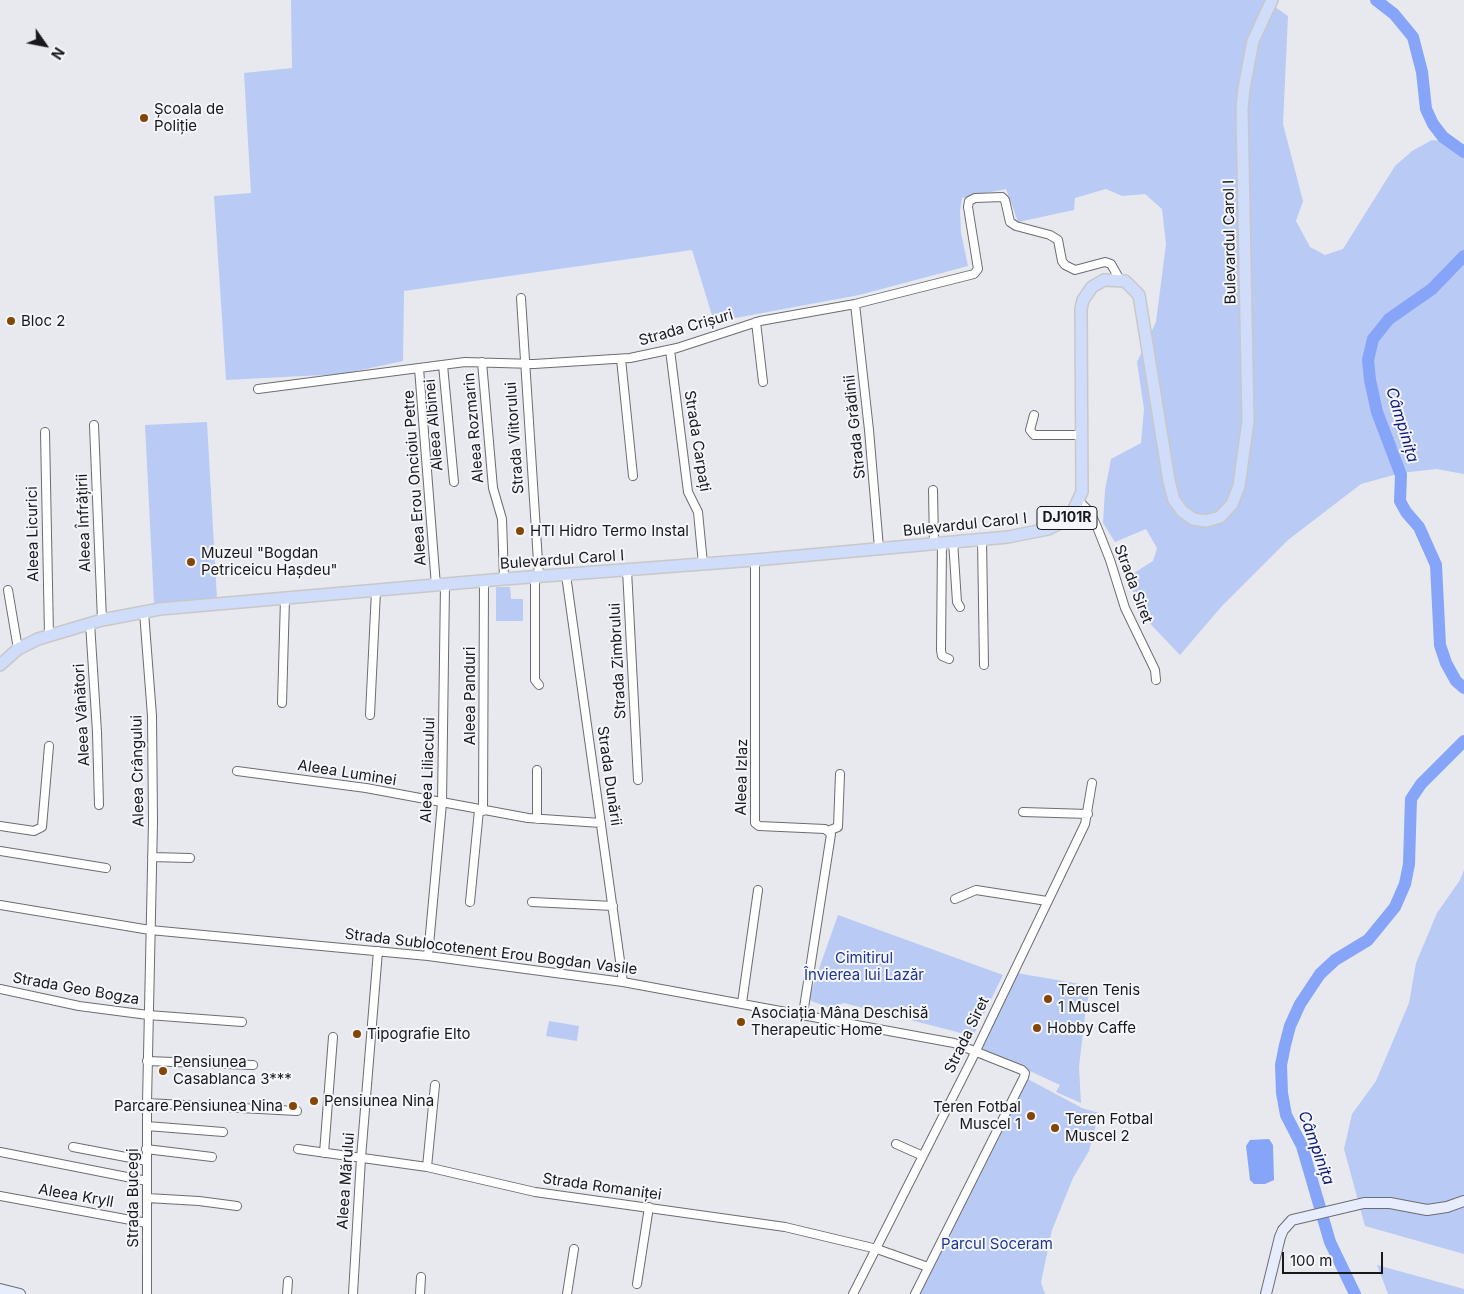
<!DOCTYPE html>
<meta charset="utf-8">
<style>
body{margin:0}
#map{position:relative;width:1464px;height:1294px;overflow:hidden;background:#e7e9ee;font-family:Inter,sans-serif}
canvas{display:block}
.north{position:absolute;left:20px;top:20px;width:50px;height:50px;-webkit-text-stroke:4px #f4f6fb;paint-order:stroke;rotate:123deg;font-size:14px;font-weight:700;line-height:20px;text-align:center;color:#19191b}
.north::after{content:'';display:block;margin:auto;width:18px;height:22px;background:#19191b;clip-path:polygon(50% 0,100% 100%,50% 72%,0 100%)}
.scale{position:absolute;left:1282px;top:1252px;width:101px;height:22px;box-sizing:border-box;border:2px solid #19191b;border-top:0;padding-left:6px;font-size:15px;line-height:18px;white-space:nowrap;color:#19191b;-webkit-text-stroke:4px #f4f6fb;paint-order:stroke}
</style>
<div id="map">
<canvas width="1464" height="1294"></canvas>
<div class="north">N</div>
<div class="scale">100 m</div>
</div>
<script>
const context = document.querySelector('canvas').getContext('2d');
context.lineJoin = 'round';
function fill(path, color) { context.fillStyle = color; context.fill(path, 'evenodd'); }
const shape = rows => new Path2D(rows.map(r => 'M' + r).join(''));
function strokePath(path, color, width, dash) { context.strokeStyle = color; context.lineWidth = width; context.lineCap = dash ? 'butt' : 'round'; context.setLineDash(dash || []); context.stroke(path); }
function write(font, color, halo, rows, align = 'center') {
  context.font = font + ' Inter,sans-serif'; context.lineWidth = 4; context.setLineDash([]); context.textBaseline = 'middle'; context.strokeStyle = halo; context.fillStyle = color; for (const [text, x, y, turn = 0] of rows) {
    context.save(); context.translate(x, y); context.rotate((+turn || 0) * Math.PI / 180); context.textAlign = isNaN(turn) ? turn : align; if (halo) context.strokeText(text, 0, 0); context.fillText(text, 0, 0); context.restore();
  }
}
fill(shape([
 [291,0,1265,0,1288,16,1283,124,1303,201,1296,221,1310,247,1325,255,1343,249,1395,166,1412,151,1432,140,1464,144,1464,474,1436,469,1401,473,1361,484,1288,540,1222,606,1180,655,1137,610,1132,588,1134,573,1153,561,1157,548,1146,529,1115,542,1103,523,1105,490,1111,459,1141,443,1144,409,1137,362,1156,322,1166,244,1162,209,1145,194,1122,196,1106,189,1075,198,1074,210,1018,222,1006,189,962,198,960,211,961,233,968,266,859,295,714,322,692,250,404,291,403,361,342,374,226,380,214,196,251,193,244,73,292,68],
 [207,422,217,599,154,603,145,425],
 [496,587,510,587,511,599,523,599,523,621,496,621],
 [1464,870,1464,1254,1365,1226,1344,1149,1352,1114,1376,1081,1409,1003,1416,963,1437,913,1460,880],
 [838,915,1003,975,973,1036,844,1003,831,1008,808,1000],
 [1017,973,1091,986,1086,1007,1079,1067,1081,1103,1056,1092,1060,1085,980,1048],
 [549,1021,579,1026,577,1041,546,1036],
 [1024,1077,1082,1108,1099,1113,1089,1151,1073,1178,1052,1230,1041,1282,1045,1294,916,1294],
 [1377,1265,1464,1289,1464,1294,1388,1294]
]), '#b9caf4');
fill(shape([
 [1269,1139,1273,1145,1274,1180,1265,1184,1254,1184,1250,1180,1246,1146,1250,1140]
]), '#86a5f9');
strokePath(shape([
 [1376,0,1394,14,1413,37,1422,72,1426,109,1433,124,1443,137,1464,152],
 [1464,256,1432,289,1389,319,1373,339,1368,360,1370,380,1377,412,1401,475,1400,501,1406,512,1419,527,1436,565,1440,645,1446,663,1456,681,1464,688],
 [1355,1294,1330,1242,1302,1146,1286,1115,1282,1093,1281,1065,1285,1045,1290,1026,1300,1004,1320,974,1335,960,1368,940,1395,907,1405,884,1409,864,1411,799,1421,784,1464,741]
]), '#86a5f9', 12);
const street = shape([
 [521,298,539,577],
 [855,304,869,430,879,548],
 [756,322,763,382],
 [670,350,688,492,698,512,703,564],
 [621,359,633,476],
 [482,362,493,488,502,519,504,579],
 [443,365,454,482],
 [419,368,436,586],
 [258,389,465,362,534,364,630,358,677,348,760,321,855,304,974,274,978,269,968,207,969,201,975,198,1002,197,1005,200,1010,222,1016,226,1050,235,1058,240,1062,261,1065,265,1075,270,1105,262,1111,264,1120,280],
 [1034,415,1030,430,1034,435,1083,435],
 [94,425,102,620],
 [45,432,49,635],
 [933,490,934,543],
 [1079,501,1090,512,1097,527,1110,560,1125,608,1155,670,1156,680],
 [982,539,984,665],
 [953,541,957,602,960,607],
 [942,542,941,650,942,656,949,659],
 [755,560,755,823,759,826,825,829,831,834,803,1014],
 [627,570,638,780],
 [566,575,623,982],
 [535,577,535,680,539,685],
 [8,590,18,649],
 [144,612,152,716,153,821,147,1103,147,1294],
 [90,623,97,732,99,805],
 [282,703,285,599],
 [370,715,376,591],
 [237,771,366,788,528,818,601,823],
 [483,811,484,581],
 [1023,812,1088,814],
 [537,819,537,770],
 [0,826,34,831,42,827,49,746],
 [828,831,838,827,840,774],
 [0,851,106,868],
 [152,857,190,858],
 [955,899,976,890,1047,901],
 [470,902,479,810],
 [532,902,613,906],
 [0,905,150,930,428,956,623,982,954,1043,1022,1070,1025,1073,1024,1077,915,1294],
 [428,956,442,803,445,585],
 [0,989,79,1006,148,1015,242,1022],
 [742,1003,758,890],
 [147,1061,253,1065],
 [147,1103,297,1111],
 [147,1126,223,1132],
 [896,1144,923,1156],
 [73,1147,147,1161],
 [146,1149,212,1157],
 [298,1149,427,1167,535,1192,785,1227,877,1249,928,1267],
 [0,1152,147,1181],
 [324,1153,333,1037],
 [427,1167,435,1085],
 [0,1196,147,1223],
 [147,1198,199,1201,237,1206],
 [637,1284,649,1207],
 [287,1294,288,1281],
 [353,1294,361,1158,378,951],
 [420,1294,421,1277],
 [567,1294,574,1249],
 [853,1294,971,1061,1085,824,1092,783]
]);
const secondary = shape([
 [0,1289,20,1294],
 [1266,1294,1280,1237,1283,1230,1292,1220,1364,1203,1390,1203,1427,1210,1447,1207,1464,1201]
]);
const primary = shape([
 [0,665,18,649,38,639,102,620,160,609,504,579,755,560,1008,537,1048,529,1062,522,1072,513,1082,492,1081,309,1083,300,1092,287,1104,280,1125,281,1139,295,1169,481,1174,500,1182,511,1193,519,1206,521,1220,517,1232,504,1239,486,1248,421,1242,109,1244,88,1253,41,1272,0]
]);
strokePath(street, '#6c6d71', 10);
strokePath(secondary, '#6c6d71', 12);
strokePath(primary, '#c8c8c8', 14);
strokePath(street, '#fff', 8);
strokePath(secondary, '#e7edfd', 10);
strokePath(primary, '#cfdcfa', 11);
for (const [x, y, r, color] of [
 [144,118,5,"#834604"],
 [11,321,5,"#834604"],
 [520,531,5,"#834604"],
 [191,562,5,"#834604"],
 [1048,999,5,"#834604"],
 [741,1022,5,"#834604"],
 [1037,1028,5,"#834604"],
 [357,1034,5,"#834604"],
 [163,1071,5,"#834604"],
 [314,1101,5,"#834604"],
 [293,1106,5,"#834604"],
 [1031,1116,5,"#834604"],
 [1055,1128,5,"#834604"]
]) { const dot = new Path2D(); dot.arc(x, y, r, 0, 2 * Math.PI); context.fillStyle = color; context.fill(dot); strokePath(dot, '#f4f6fb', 2); }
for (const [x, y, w] of [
 [1067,518,60]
]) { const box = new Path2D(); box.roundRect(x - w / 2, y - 11.5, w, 23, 4); context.fillStyle = '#f4f6fb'; context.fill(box); strokePath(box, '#19191b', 1); }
write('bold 14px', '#19191b', null, [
 ["DJ101R",1067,518]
]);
write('15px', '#19191b', '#f4f6fb', [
 ["Școala de",154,109],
 ["Poliție",154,126],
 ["Bloc 2",21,321],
 ["HTI Hidro Termo Instal",530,531],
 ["Muzeul \"Bogdan",201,553],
 ["Petriceicu Hașdeu\"",201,570],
 ["Teren Tenis",1058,990],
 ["1 Muscel",1058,1007],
 ["Asociația Mâna Deschisă",751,1013],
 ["Therapeutic Home",751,1030],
 ["Hobby Caffe",1047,1028],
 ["Tipografie Elto",367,1034],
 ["Pensiunea",173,1062],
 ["Casablanca 3***",173,1079],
 ["Pensiunea Nina",324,1101],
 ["Parcare Pensiunea Nina",283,1106,"right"],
 ["Teren Fotbal",1021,1107,"right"],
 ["Muscel 1",1021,1124,"right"],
 ["Teren Fotbal",1065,1119],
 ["Muscel 2",1065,1136]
], 'left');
write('15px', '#19191b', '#f4f6fb', [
 ["Bulevardul Carol I",1230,242,-91],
 ["Strada Crișuri",686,328,-16],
 ["Aleea Albinei",434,425,-95],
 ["Strada Grădinii",855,427,-96],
 ["Aleea Rozmarin",474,428,-95],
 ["Strada Viitorului",515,438,-94],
 ["Strada Carpați",697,441,81],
 ["Aleea Erou Oncioiu Petre",415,478,-94],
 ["Aleea Înfrățirii",84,523,-92],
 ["Bulevardul Carol I",965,525,-6],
 ["Aleea Licurici",33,534,-91],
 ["Bulevardul Carol I",562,560,-4],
 ["Strada Siret",1133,584,69],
 ["Strada Zimbrului",618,661,-93],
 ["Aleea Panduri",470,696,-90],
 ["Aleea Vânători",82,715,-93],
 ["Aleea Liliacului",428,770,-88],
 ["Aleea Crângului",138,771,-91],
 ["Aleea Luminei",347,773,9],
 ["Strada Dunării",609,776,82],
 ["Aleea Izlaz",742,777,-89],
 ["Strada Sublocotenent Erou Bogdan Vasile",491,952,7],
 ["Strada Geo Bogza",76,989,10],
 ["Strada Siret",967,1035,-64],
 ["Aleea Mărului",346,1181,-86],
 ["Strada Romaniței",602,1187,8],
 ["Aleea Kryll",76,1196,10],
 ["Strada Bucegi",133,1198,-90]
]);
write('15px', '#203694', '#f4f6fb', [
 ["Cimitirul",864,958],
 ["Învierea lui Lazăr",864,975],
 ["Parcul Soceram",997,1244]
]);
write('italic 16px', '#0f1979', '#f4f6fb', [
 ["Câmpinița",1402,425,73],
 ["Câmpinița",1316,1148,70]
]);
</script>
